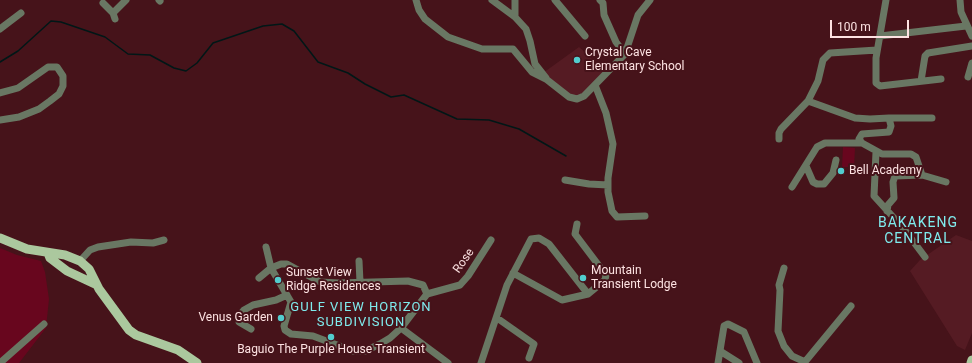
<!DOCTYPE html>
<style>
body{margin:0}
#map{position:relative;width:972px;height:363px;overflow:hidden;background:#46131a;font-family:Roboto,sans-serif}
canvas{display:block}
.scale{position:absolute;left:830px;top:20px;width:79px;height:18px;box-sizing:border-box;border:2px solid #fde2e2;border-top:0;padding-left:5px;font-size:12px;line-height:14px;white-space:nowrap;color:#fde2e2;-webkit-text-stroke:3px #46131a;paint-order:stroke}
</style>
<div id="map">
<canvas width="972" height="363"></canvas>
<div class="scale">100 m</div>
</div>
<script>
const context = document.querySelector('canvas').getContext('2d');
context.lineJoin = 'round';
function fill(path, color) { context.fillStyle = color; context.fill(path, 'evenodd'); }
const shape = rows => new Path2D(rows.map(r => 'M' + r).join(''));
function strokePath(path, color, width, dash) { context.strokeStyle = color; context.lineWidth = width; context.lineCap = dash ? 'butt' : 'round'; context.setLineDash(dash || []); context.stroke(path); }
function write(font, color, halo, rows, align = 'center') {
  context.font = font + ' Roboto,sans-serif'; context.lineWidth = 4; context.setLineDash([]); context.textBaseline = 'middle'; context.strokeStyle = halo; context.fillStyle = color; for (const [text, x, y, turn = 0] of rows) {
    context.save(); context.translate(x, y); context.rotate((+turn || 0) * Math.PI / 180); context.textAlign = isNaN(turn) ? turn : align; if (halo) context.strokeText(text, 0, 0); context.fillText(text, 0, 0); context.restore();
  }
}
fill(shape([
 [579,47,608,73,584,95,569,95,543,73],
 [956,235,972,241,972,333,965,350,957,346,910,271,920,260]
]), '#551b23');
fill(shape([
 [843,147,855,148,854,167,842,167],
 [0,248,17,255,41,261,45,272,49,299,46,328,19,363,0,363]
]), '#68061e');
strokePath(shape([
 [0,62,18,51,51,21,61,22,105,37,128,54,150,55,174,68,186,71,197,63,213,43,263,26,282,24,294,31,318,62,348,73,365,84,391,97,404,95,457,119,489,120,519,129,566,156]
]), '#001717', 1.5);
strokePath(shape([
 [159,0,160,1],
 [416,0,419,10,425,19,448,37,482,49,513,49,532,72,546,79,569,97,577,99,584,96,625,54,638,15,650,0],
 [492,0,515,17],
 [515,0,515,17,526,29,530,41,535,64,546,78],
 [555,0,585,36],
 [600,0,603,3,604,15,616,42,625,54],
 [886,0,876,58,876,83,880,86,941,79],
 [960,0,961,12,972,36],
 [103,3,113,13,115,19],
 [113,13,126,0],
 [0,29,21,13],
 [880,36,966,26],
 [968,77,972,63],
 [921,81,925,56,928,53,972,46],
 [595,85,606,113,613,144,608,178,608,192,612,211,617,217,645,216],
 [0,93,18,88,48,67,57,67,63,76,63,86,59,94,50,101,39,109,19,117,0,120],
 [889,118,932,118],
 [779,139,779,133,781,129,808,101],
 [862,143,859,139,862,134,889,132,891,126,889,118,870,119,855,118,808,101,818,81,823,60,830,53,877,50],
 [876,152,874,196,904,229,925,257],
 [806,166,813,182,817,184,824,184,833,173,836,160],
 [565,180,589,184,608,185],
 [792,187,817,147,825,143,862,143,882,154,911,154,916,157,922,175],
 [887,211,888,205,894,198,893,182,895,176,922,175,946,182],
 [80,261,90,250,98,247,131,242,153,243,164,240],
 [359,261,360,282],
 [784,268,779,285,780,290,778,331,784,346,792,356,805,362],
 [513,273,562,300,588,294,605,280,606,275,575,234,577,224],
 [259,278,271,268,281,264,287,264,320,282,338,283,408,281,423,285,427,294,401,328,390,338,380,344,365,351,353,351,313,336,291,334,285,330,284,326,291,302,271,268,266,247],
 [427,294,460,285,468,276,491,240],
 [497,318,534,344,529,358],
 [401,328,448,363],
 [251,329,239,322,239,316,244,310,253,305,276,300,287,295],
 [720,351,739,363],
 [0,363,44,324],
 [481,363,507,285,531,239,539,238,549,244,588,294],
 [718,363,724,326,728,324,744,332,757,363],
 [804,363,851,306]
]), '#697763', 7);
strokePath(shape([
 [0,238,27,249,65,255,80,261,89,269,99,289,129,330,136,335,178,350,197,363],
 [48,253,50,258,67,271,97,285],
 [971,363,972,360]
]), '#abc89e', 9);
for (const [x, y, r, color] of [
 [577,60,4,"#52cdce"],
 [841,171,4,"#52cdce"],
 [583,278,4,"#52cdce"],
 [278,280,4,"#52cdce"],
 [281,318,4,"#52cdce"],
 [331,337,4,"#52cdce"]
]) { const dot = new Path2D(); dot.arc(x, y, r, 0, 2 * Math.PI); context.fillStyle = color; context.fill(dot); strokePath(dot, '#46131a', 1.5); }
write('12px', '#fde2e2', '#46131a', [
 ["Crystal Cave",585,53],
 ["Elementary School",585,67],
 ["Bell Academy",849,171],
 ["Mountain",591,271],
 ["Transient Lodge",591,285],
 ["Sunset View",286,273],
 ["Ridge Residences",286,287],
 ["Venus Garden",273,318,"right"],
 ["Baguio The Purple House Transient",331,350,"center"]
], 'left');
write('12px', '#fde2e2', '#46131a', [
 ["Rose",464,261,-55]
]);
context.letterSpacing = '1px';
write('13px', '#7febed', '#46131a', [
 ["GULF VIEW HORIZON",361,308],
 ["SUBDIVISION",361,323]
]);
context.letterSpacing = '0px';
context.letterSpacing = '1px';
write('14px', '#7febed', '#46131a', [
 ["BAKAKENG",918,223],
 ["CENTRAL",918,239]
]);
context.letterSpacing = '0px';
</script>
